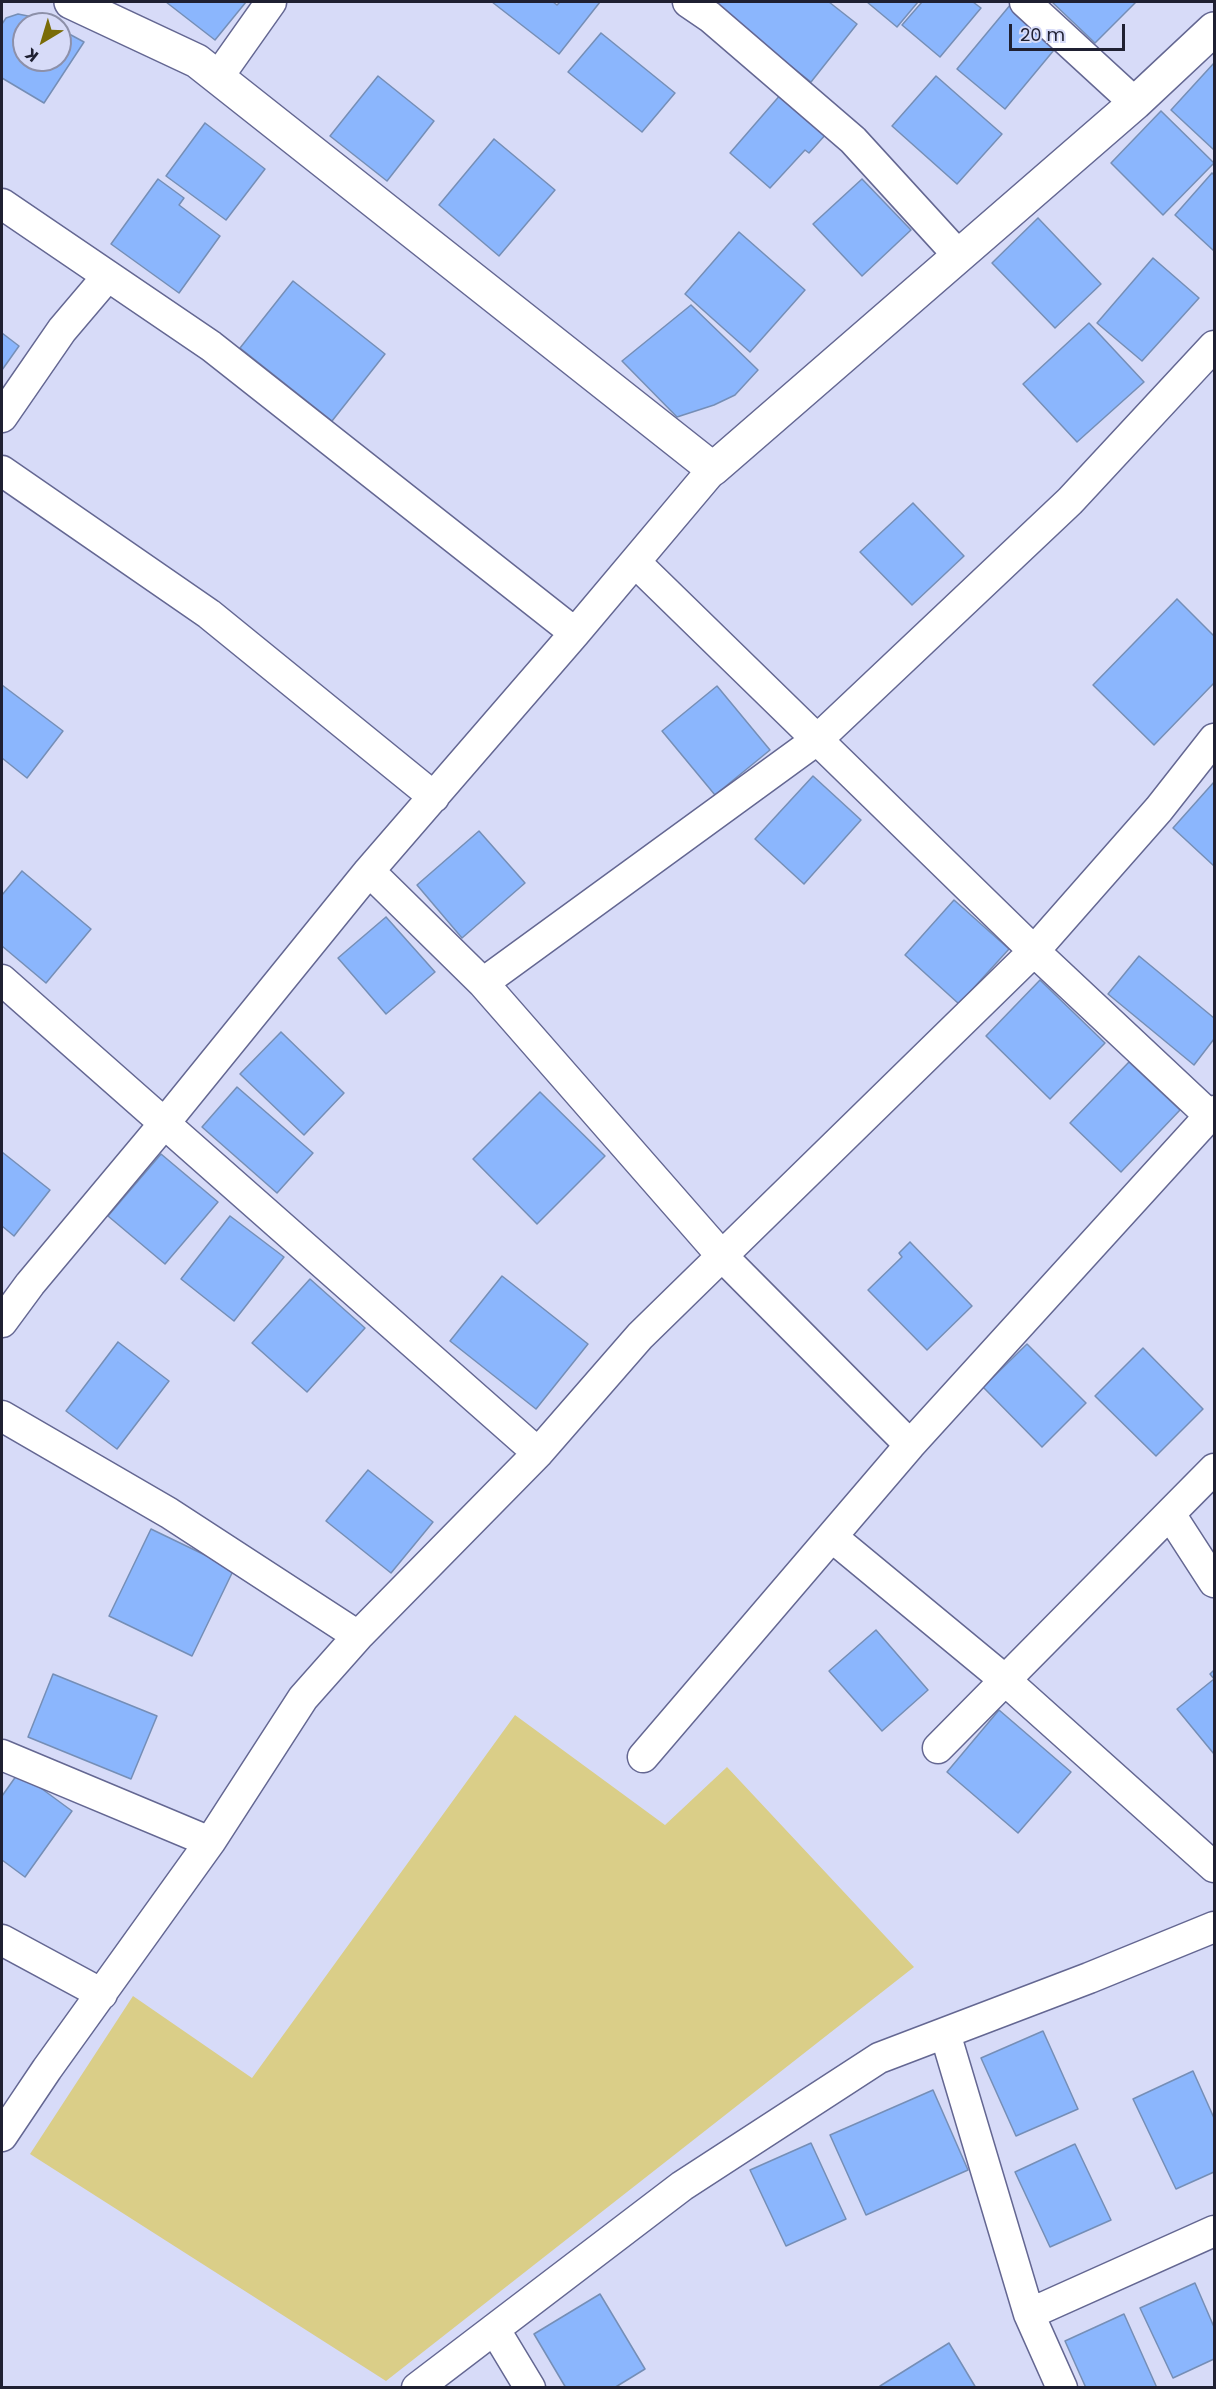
<!DOCTYPE html>
<style>
body{margin:0}
#map{position:relative;width:1216px;height:2389px;overflow:hidden;background:#d7dbf8;font-family:Poppins,sans-serif}
canvas{display:block}
.frame{position:absolute;inset:0;border:3px solid #1f2032;pointer-events:none}
.north{position:absolute;left:12px;top:12px;width:60px;height:60px;box-sizing:border-box;background:#d7dbf8;border:2px solid #8d90a9;border-radius:50%;rotate:218deg;font-size:16px;font-weight:700;line-height:24px;text-align:center;color:#1f2032}
.north::after{content:'';display:block;margin:auto;width:21px;height:27px;background:#7a6c07;clip-path:polygon(50% 0,100% 100%,50% 72%,0 100%)}
.scale{position:absolute;left:1009px;top:24px;width:116px;height:27px;box-sizing:border-box;border:3px solid #1f2032;border-top:0;padding-left:8px;font-size:18px;line-height:21px;white-space:nowrap;color:#1f2032;-webkit-text-stroke:4px #d7dbf8;paint-order:stroke}
</style>
<div id="map">
<canvas width="1216" height="2389"></canvas>
<div class="frame"></div>
<div class="north">K</div>
<div class="scale">20 m</div>
</div>
<script>
const context = document.querySelector('canvas').getContext('2d');
context.lineJoin = 'round';
function fill(path, color) { context.fillStyle = color; context.fill(path, 'evenodd'); }
const shape = rows => new Path2D(rows.map(r => 'M' + r).join(''));
function strokePath(path, color, width, dash) { context.strokeStyle = color; context.lineWidth = width; context.lineCap = dash ? 'butt' : 'round'; context.setLineDash(dash || []); context.stroke(path); }
fill(shape([
 [515,1715,665,1825,727,1767,914,1967,386,2381,30,2154,133,1996,252,2078]
]), '#dace88');
const building = shape([
 [166,2,246,2,215,40,166,2],
 [492,2,553,2,557,5,560,2,600,2,559,54,492,2],
 [709,2,829,2,857,24,811,82,709,2],
 [867,2,918,2,897,27,867,2],
 [922,2,973,2,981,8,940,57,902,25,922,2],
 [1052,2,1136,2,1095,43,1052,2],
 [1011,4,1059,44,1005,109,957,69,1011,4],
 [18,14,43,19,51,24,24,24,24,60,60,60,60,29,84,42,44,103,2,78,2,24,6,18,18,14],
 [601,33,675,93,642,132,568,72,601,33],
 [1214,63,1214,150,1171,110,1214,63],
 [378,76,434,121,387,181,330,136,378,76],
 [936,76,1002,134,957,184,892,126,936,76],
 [782,93,827,133,809,153,805,150,770,188,730,153,782,93],
 [1161,111,1214,163,1163,215,1111,163,1161,111],
 [205,123,265,169,226,220,166,176,205,123],
 [494,139,555,190,499,256,439,205,494,139],
 [1212,173,1214,175,1214,251,1175,215,1212,173],
 [158,179,184,198,179,205,220,236,179,293,111,244,158,179],
 [862,179,911,230,862,276,813,224,862,179],
 [1038,218,1101,284,1055,328,992,263,1038,218],
 [739,232,805,290,750,352,685,294,739,232],
 [1153,258,1199,298,1142,361,1097,323,1153,258],
 [293,281,385,354,332,421,240,348,293,281],
 [691,305,758,370,735,395,714,405,677,417,622,361,691,305],
 [1089,323,1144,382,1077,442,1023,384,1089,323],
 [2,333,19,346,2,370,2,333],
 [913,503,964,556,912,605,860,552,913,503],
 [1177,599,1214,636,1214,683,1154,745,1093,685,1177,599],
 [2,685,63,731,27,778,2,758,2,685],
 [717,686,770,750,715,795,662,731,717,686],
 [813,776,861,820,804,884,755,839,813,776],
 [1214,782,1214,866,1173,828,1214,782],
 [479,831,525,883,462,938,417,885,479,831],
 [22,871,91,929,46,983,2,946,2,895,22,871],
 [954,900,1009,949,959,1004,905,955,954,900],
 [386,917,435,972,386,1014,338,958,386,917],
 [1139,956,1214,1018,1214,1039,1194,1065,1108,994,1139,956],
 [1040,980,1105,1043,1050,1099,986,1036,1040,980],
 [281,1032,344,1093,304,1135,240,1074,281,1032],
 [1129,1062,1180,1110,1121,1172,1070,1123,1129,1062],
 [237,1087,313,1153,277,1193,202,1127,237,1087],
 [540,1092,605,1156,537,1224,473,1159,540,1092],
 [2,1152,50,1190,14,1236,2,1226,2,1152],
 [161,1154,218,1202,165,1264,108,1216,161,1154],
 [230,1216,284,1257,234,1321,181,1279,230,1216],
 [910,1242,972,1306,927,1350,868,1290,902,1257,899,1253,910,1242],
 [502,1276,588,1344,536,1409,450,1341,502,1276],
 [310,1279,365,1328,307,1392,252,1343,310,1279],
 [118,1342,169,1381,117,1449,66,1411,118,1342],
 [1027,1344,1086,1403,1042,1447,983,1387,1027,1344],
 [1143,1348,1203,1409,1156,1456,1095,1396,1143,1348],
 [368,1470,433,1522,391,1573,326,1521,368,1470],
 [151,1529,234,1569,192,1656,109,1616,151,1529],
 [876,1630,928,1690,882,1731,829,1671,876,1630],
 [1214,1670,1214,1754,1177,1709,1214,1679,1210,1674,1214,1670],
 [53,1674,157,1716,131,1779,28,1737,53,1674],
 [999,1710,1071,1772,1018,1833,947,1772,999,1710],
 [19,1772,72,1811,25,1877,2,1860,2,1796,19,1772],
 [1043,2031,1078,2109,1016,2136,981,2058,1043,2031],
 [1193,2071,1214,2118,1214,2172,1176,2189,1133,2099,1193,2071],
 [933,2090,968,2170,866,2215,830,2135,933,2090],
 [811,2143,846,2219,786,2246,750,2170,811,2143],
 [1075,2144,1111,2220,1050,2247,1015,2172,1075,2144],
 [1195,2283,1214,2327,1214,2359,1173,2378,1140,2308,1195,2283],
 [600,2294,645,2369,614,2388,566,2388,534,2334,600,2294],
 [1124,2314,1157,2388,1086,2388,1065,2341,1124,2314],
 [949,2343,976,2388,881,2388,880,2386,949,2343]
]);
fill(building, '#8bb6fd');
strokePath(building, '#758eb6', 1.5);
const minor = shape([
 [688,2,710,17,853,140,959,256],
 [1025,2,1135,103],
 [218,77,271,2],
 [2,204,211,346,575,633],
 [2,417,62,330,107,277],
 [2,471,209,614,434,797],
 [635,562,1034,951,1210,1116],
 [369,871,483,983,722,1256,910,1445],
 [2,980,538,1453],
 [483,983,818,739,1070,501,1214,346],
 [2,1322,30,1284,163,1125,369,871,575,633,713,469],
 [2,1416,169,1513,358,1636],
 [1170,1514,1214,1582],
 [832,1537,1005,1680,1214,1867],
 [938,1748,1214,1469],
 [2,1755,210,1842],
 [643,1757,910,1445,1214,1111],
 [2,1940,102,1994],
 [945,2033,1029,2314,1062,2388],
 [2,2136,47,2069,210,1842,303,1698,358,1636,538,1453,640,1336,1034,951,1159,809,1214,739],
 [1029,2314,1214,2231],
 [495,2330,530,2388],
 [417,2388,682,2186,879,2058,1089,1978,1214,1927]
]);
const tertiary = shape([
 [71,2,197,61,713,469,1135,103,1214,29]
]);
strokePath(minor, '#646792', 33);
strokePath(tertiary, '#646792', 36);
strokePath(minor, '#fff', 30);
strokePath(tertiary, '#fff', 33);
</script>
